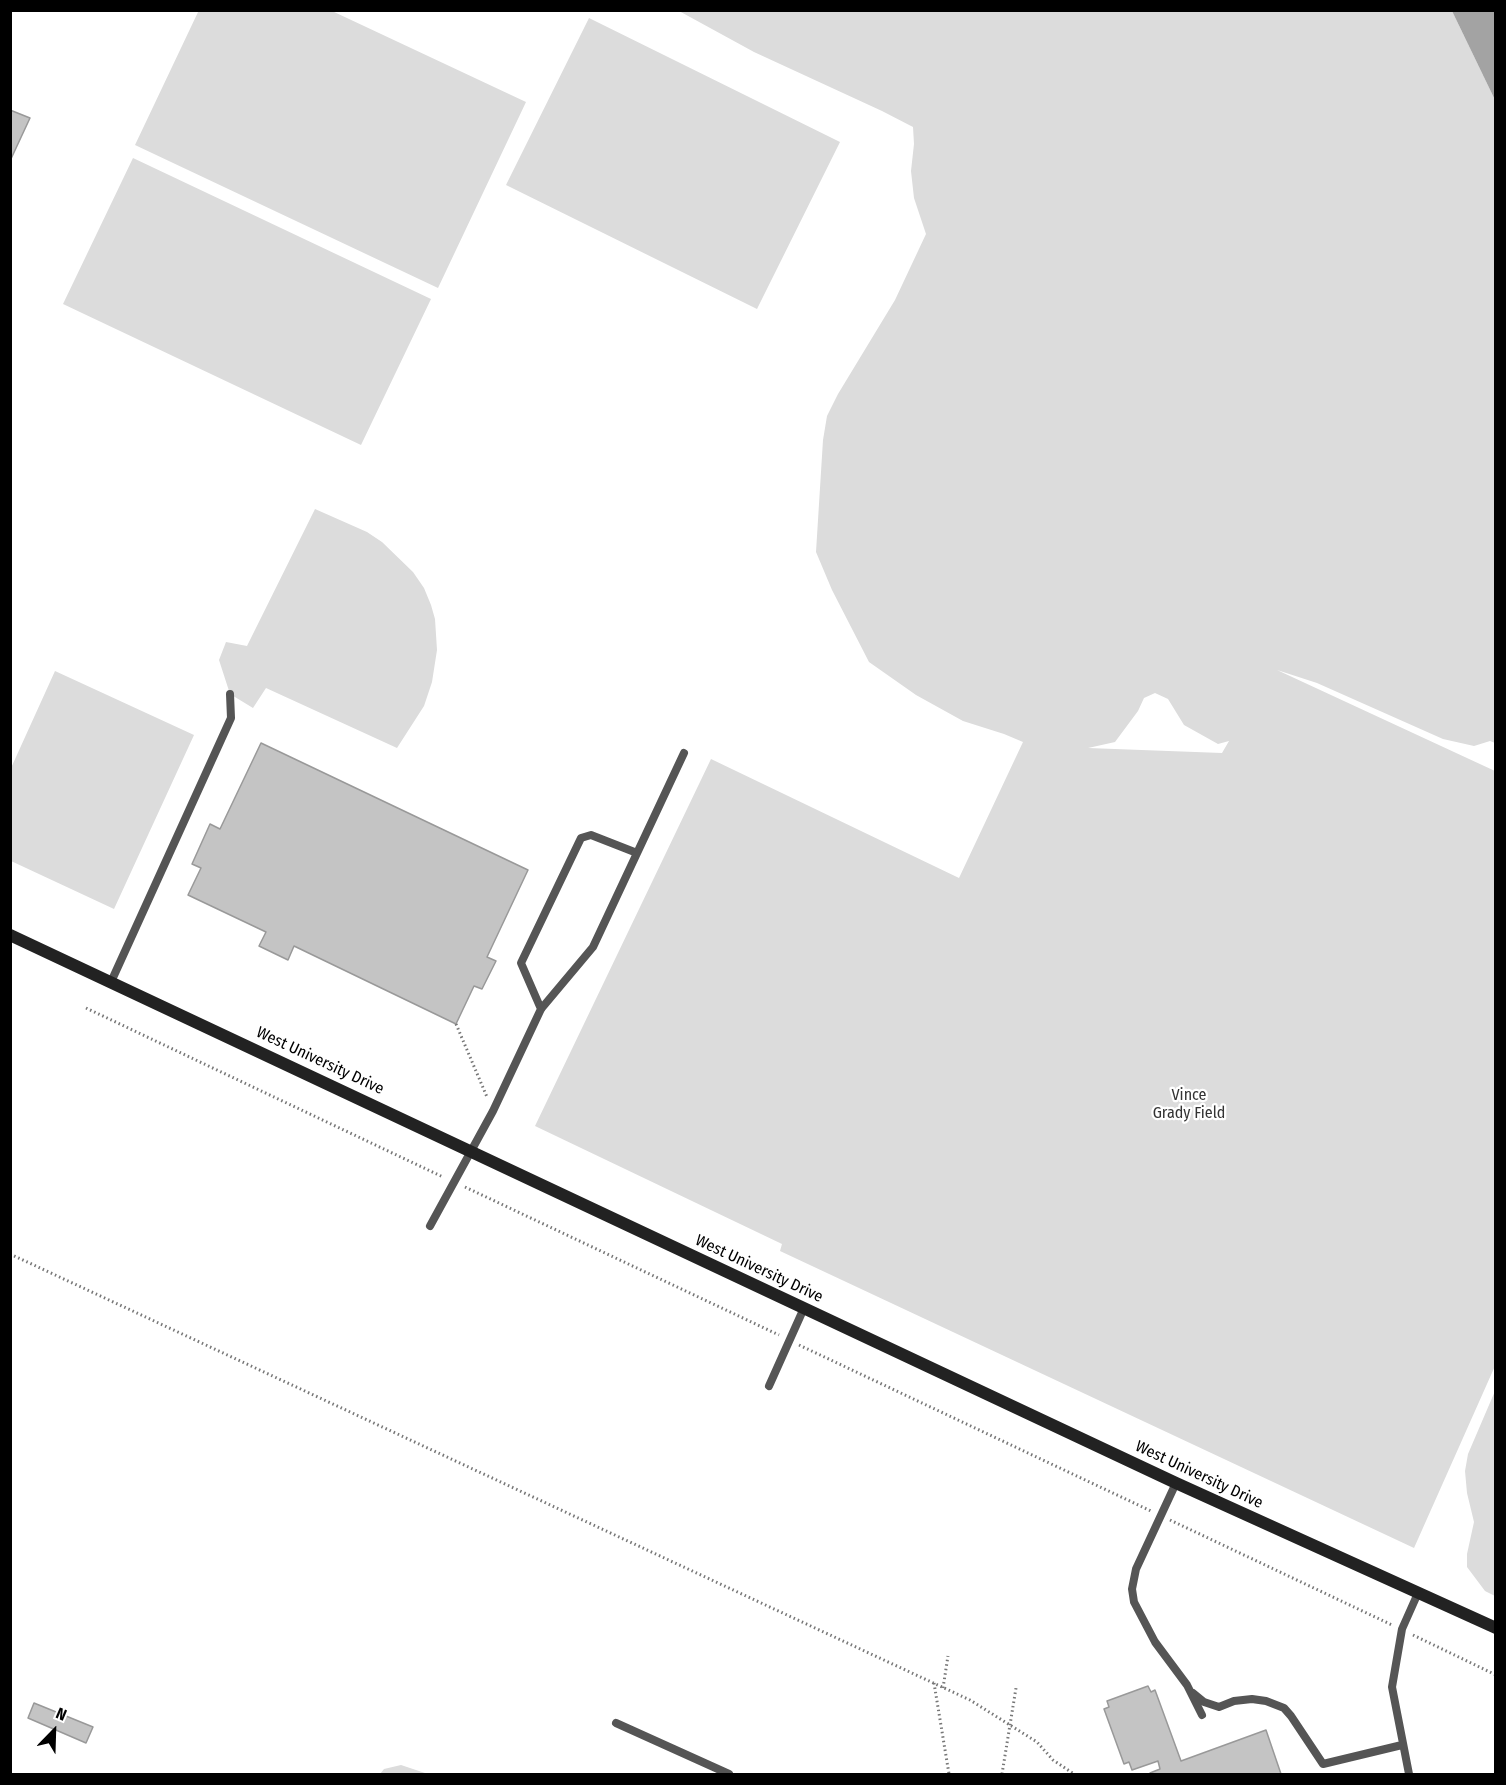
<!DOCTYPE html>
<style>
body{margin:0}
#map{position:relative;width:1506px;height:1785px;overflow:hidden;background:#fff;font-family:"Fira Sans Condensed",sans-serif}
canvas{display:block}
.frame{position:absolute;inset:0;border:12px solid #000;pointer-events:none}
.north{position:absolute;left:24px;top:1701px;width:60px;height:60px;-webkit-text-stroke:4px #fff;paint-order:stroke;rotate:23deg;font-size:16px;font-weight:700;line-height:24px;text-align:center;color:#000}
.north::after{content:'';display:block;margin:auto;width:21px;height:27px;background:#000;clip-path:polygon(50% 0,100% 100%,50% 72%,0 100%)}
</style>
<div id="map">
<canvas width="1506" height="1785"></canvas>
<div class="frame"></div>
<div class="north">N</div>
</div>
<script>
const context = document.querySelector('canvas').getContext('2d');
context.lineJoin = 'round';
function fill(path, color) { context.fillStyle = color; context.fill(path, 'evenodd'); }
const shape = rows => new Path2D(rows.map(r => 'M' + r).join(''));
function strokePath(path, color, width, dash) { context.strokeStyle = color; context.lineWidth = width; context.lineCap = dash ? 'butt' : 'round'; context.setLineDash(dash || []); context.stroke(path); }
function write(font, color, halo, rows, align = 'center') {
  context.font = font + ' "Fira Sans Condensed",sans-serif'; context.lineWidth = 4.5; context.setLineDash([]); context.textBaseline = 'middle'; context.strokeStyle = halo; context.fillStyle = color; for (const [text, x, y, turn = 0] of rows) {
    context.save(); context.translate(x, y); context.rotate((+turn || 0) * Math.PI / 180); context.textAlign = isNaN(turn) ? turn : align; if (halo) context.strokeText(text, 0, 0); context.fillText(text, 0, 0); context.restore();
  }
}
fill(shape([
 [199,10,332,11,526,102,438,288,135,145],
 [679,11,1452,11,1495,100,1495,743,1490,741,1474,746,1443,739,1317,683,1277,670,1495,771,1495,1366,1414,1548,780,1251,782,1244,535,1126,711,759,959,878,1023,742,1004,734,963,721,916,695,869,662,832,590,816,552,823,440,827,416,838,394,895,300,926,234,914,198,911,171,914,144,913,127,882,111,754,52],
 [1155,693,1168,699,1184,725,1218,744,1229,741,1222,753,1088,748,1115,742,1138,711,1144,698],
 [589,18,840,142,757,309,506,185],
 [133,158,431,299,361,445,63,304],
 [315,509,367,532,382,542,413,572,424,588,431,605,435,619,437,650,432,682,424,706,397,748,266,688,253,708,230,694,219,660,226,642,247,646],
 [55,671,194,735,114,909,11,861,11,768],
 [1495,1391,1495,1596,1485,1591,1467,1567,1467,1554,1474,1522,1467,1493,1465,1471,1468,1454],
 [401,1765,428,1774,380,1774,384,1769]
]), '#dcdcdc');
fill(shape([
 [1452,11,1495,11,1495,100]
]), '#a3a3a3');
const building = shape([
 [10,110,30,118,10,161,10,110],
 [261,743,528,870,487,957,496,961,482,989,474,986,456,1024,294,946,288,960,259,946,266,932,188,895,201,868,192,864,210,824,220,829,261,743],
 [1148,1686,1151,1692,1155,1690,1181,1761,1266,1730,1281,1774,1150,1774,1150,1773,1160,1769,1158,1761,1132,1770,1129,1762,1124,1764,1104,1709,1109,1707,1107,1701,1148,1686],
 [34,1703,93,1727,86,1743,28,1718,34,1703]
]);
fill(building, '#c4c4c4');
strokePath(building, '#999', 1.5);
strokePath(shape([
 [86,1008,443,1177],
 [456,1024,487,1097],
 [465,1187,779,1335],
 [10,1254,970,1700,1037,1742,1053,1760,1074,1774],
 [799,1345,1151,1511],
 [1170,1520,1392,1625],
 [1413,1635,1496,1675],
 [934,1683,949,1774],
 [943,1688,948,1656],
 [1002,1774,1016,1688]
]), '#777', 3, [1.5, 3]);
strokePath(shape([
 [111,982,231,718,230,694],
 [541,1009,521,963,581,838,591,835,637,853],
 [430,1226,493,1111,541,1009,593,947,684,753],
 [769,1386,804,1308],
 [1176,1483,1136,1569,1132,1589,1134,1602,1155,1642,1187,1685,1202,1715],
 [1193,1693,1204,1702,1219,1707,1234,1701,1252,1699,1266,1701,1284,1708,1291,1716,1323,1764,1402,1745],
 [616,1723,729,1774],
 [1409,1774,1392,1687,1402,1629,1418,1593]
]), '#555', 8);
strokePath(shape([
 [10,935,1176,1483,1496,1628]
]), '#222', 12);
write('16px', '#000', '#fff', [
 ["West University Drive",320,1061,25],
 ["West University Drive",759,1269,25],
 ["West University Drive",1199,1475,25]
]);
write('16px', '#333', '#fff', [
 ["Vince",1189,1096],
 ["Grady Field",1189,1114]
]);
</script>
